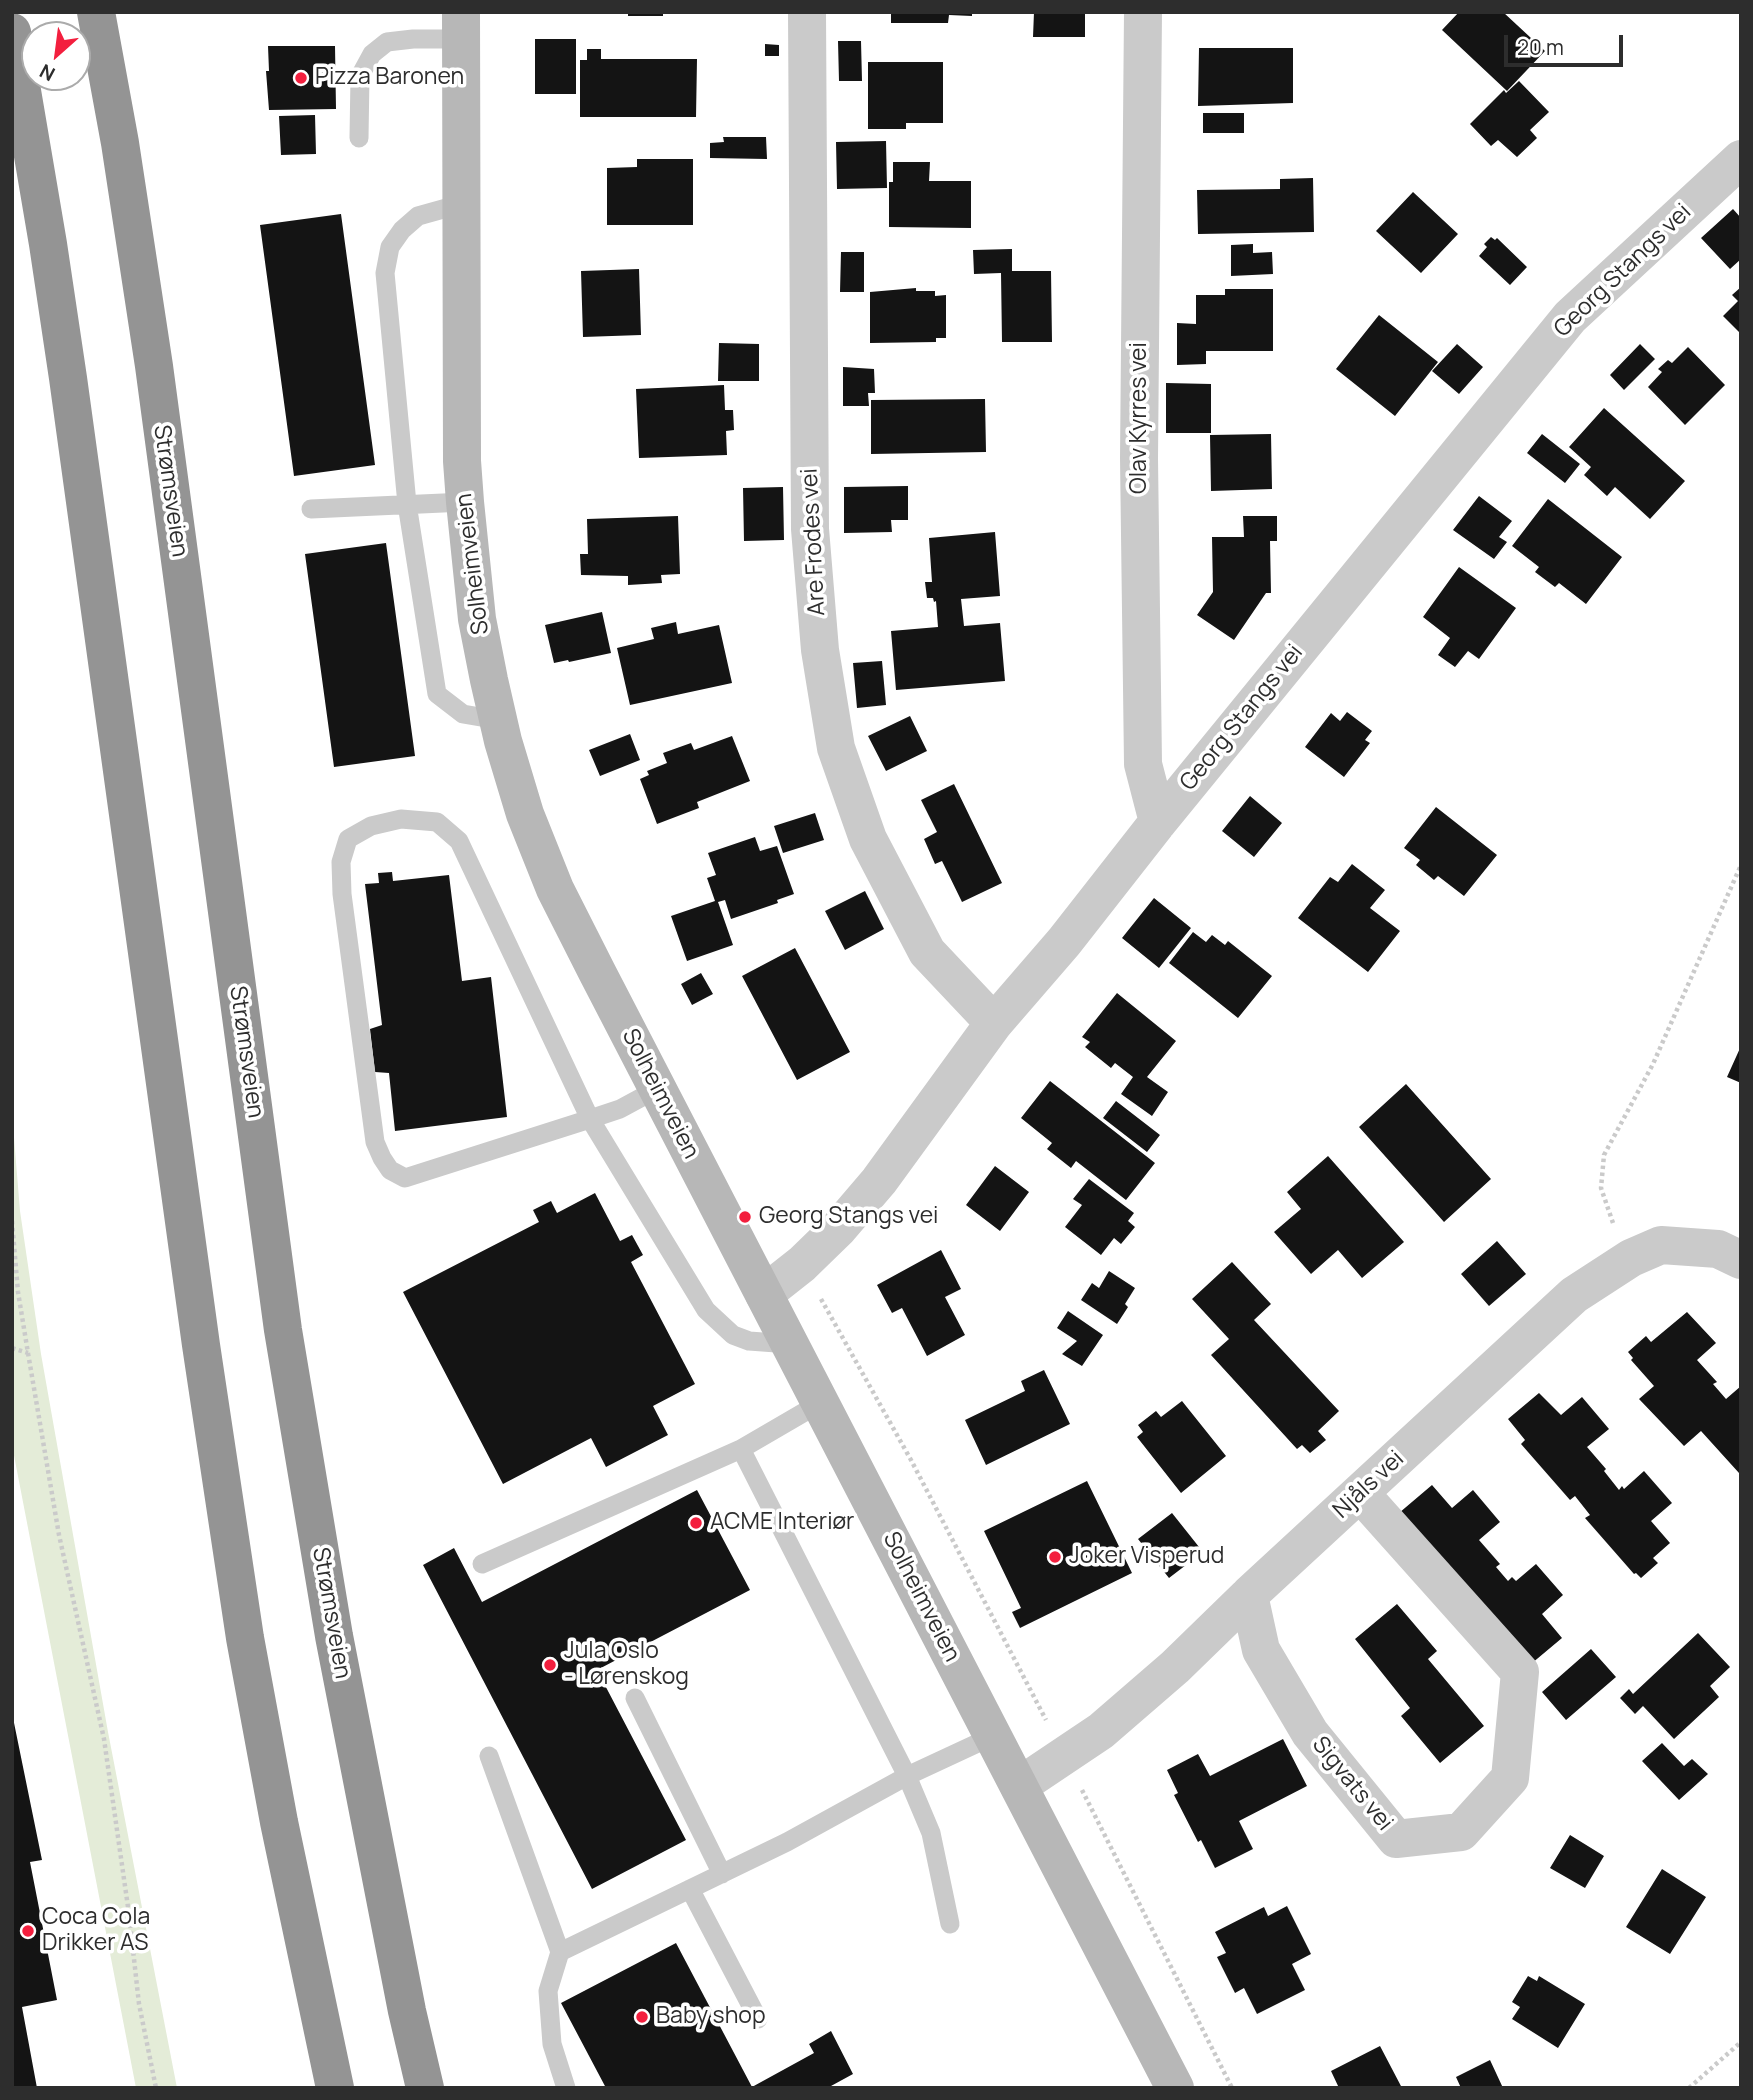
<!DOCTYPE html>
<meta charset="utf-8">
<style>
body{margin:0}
#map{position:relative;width:1753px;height:2100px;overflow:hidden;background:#fff;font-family:Manrope,sans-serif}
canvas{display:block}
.frame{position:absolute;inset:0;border:14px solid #2d2d2d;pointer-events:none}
.north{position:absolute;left:21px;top:21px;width:70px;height:70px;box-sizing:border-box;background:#fff;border:2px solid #ababab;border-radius:50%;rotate:208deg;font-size:19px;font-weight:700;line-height:28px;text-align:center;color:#2d2d2d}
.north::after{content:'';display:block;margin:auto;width:24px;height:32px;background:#f31f3e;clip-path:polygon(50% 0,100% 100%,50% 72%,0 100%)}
.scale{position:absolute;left:1504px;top:35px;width:119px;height:32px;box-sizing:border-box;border:4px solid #2d2d2d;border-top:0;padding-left:9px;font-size:21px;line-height:24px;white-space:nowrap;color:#2d2d2d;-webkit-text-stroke:5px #fff;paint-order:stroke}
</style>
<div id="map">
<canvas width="1753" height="2100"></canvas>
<div class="frame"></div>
<div class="north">N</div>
<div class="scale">20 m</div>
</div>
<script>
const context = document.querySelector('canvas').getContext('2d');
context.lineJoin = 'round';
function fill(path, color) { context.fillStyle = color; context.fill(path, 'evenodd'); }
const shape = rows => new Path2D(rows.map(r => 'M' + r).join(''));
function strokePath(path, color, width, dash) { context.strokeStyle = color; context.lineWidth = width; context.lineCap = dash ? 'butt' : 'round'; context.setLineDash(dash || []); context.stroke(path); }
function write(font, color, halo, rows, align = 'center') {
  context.font = font + ' Manrope,sans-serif'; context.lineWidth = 7; context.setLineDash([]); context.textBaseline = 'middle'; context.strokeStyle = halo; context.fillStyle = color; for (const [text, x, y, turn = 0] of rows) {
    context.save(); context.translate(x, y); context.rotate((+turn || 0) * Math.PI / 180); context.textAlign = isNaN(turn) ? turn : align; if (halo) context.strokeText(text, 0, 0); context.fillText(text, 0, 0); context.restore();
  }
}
fill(shape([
 [12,1113,20,1211,41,1354,108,1732,177,2088,136,2088,12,1445]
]), '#e4ecd8');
fill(shape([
 [628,12,663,12,663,16,628,16],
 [891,12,972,12,972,16,949,15,948,23,891,23],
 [1034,12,1085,12,1085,37,1033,37],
 [1459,12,1503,12,1545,51,1507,91,1442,30],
 [535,39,576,39,576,94,535,94],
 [838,41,861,41,862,81,839,81],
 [765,44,779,45,779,56,765,56],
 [268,46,335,46,336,109,269,110,266,71,269,71],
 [1199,48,1293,48,1293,103,1198,106],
 [587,49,601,49,601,59,697,59,696,117,580,117,580,60,587,60],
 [868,62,943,62,943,123,906,123,906,129,868,129],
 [1519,81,1549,112,1530,130,1537,138,1517,157,1498,140,1491,146,1470,124,1504,90,1506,93],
 [1203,113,1244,113,1244,133,1203,133],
 [315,115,316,154,281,155,279,116],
 [723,137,766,137,767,159,710,158,710,143,724,142],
 [886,141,887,188,837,189,836,142],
 [637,159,693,159,693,225,607,225,607,168,637,167],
 [893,162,930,162,929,181,971,181,971,228,889,227,889,182,893,182],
 [1313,178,1314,232,1198,234,1197,190,1280,189,1280,179],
 [1413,192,1458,234,1421,273,1376,231],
 [1733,209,1741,218,1741,259,1730,269,1701,238],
 [341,214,375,465,294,476,260,225],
 [1491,237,1495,240,1497,238,1527,267,1510,285,1479,256,1487,247,1484,244],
 [1253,244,1253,253,1272,252,1273,274,1231,276,1231,245],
 [1012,249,1012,271,1051,271,1052,342,1002,342,1001,273,974,274,973,250],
 [841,252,864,252,864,292,840,292],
 [639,269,641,335,583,337,581,271],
 [1741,287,1741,334,1723,316,1738,301,1732,295],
 [916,288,916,291,935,291,935,296,946,295,946,338,936,338,936,342,870,343,870,292],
 [1225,289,1273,289,1273,351,1206,351,1206,364,1177,365,1177,323,1196,324,1196,295,1225,295],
 [1379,315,1438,362,1395,416,1336,369],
 [719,343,759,344,759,381,718,381],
 [1457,344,1483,367,1459,394,1432,371],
 [1640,344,1655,359,1624,390,1610,375],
 [1688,347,1725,385,1685,425,1648,387,1662,372,1658,369,1668,360,1672,363],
 [843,367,874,369,875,393,868,393,869,406,843,406],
 [1166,383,1211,384,1211,433,1166,433],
 [724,385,725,410,733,410,734,430,726,431,727,455,639,458,636,389],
 [985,399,986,452,871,454,871,400],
 [1604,408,1685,481,1650,519,1615,487,1607,496,1584,475,1591,467,1569,447],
 [1271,434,1272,489,1211,491,1210,435],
 [1542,434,1580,464,1565,483,1527,453],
 [908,486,908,520,891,520,892,532,844,533,844,487],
 [783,487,784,540,744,541,743,488],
 [1479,496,1512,521,1499,537,1507,542,1494,559,1453,530],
 [1548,499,1622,557,1586,604,1559,583,1555,587,1535,572,1539,567,1512,546],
 [678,516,680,574,661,575,662,583,628,585,628,576,581,575,580,554,588,554,587,519],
 [1243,516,1277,516,1277,541,1270,541,1271,593,1266,593,1234,640,1197,615,1213,592,1212,537,1244,537],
 [995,532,1000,596,961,599,964,626,1000,623,1005,681,896,690,891,631,938,627,936,601,934,602,933,598,927,598,925,582,932,582,929,538],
 [386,543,415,756,334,767,305,554],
 [1459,567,1516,608,1479,659,1468,651,1455,667,1438,655,1450,638,1423,617],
 [602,612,611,653,569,662,568,660,554,663,545,625],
 [676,622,678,634,719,625,732,683,630,705,617,648,654,639,651,628],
 [882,661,886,705,857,708,853,663],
 [1347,712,1372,731,1365,740,1370,743,1344,777,1305,747,1331,713,1340,721],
 [910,716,927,751,886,771,868,736],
 [630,734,640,760,600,776,589,750],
 [732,736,750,781,697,802,699,808,657,824,640,779,649,775,647,771,667,763,663,753,691,743,694,750],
 [954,784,1002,883,962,902,942,861,935,864,924,839,937,832,921,800],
 [1250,796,1282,823,1254,857,1222,831],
 [1436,807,1497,855,1464,896,1438,876,1434,880,1416,865,1420,860,1404,848],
 [815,813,824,840,783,853,774,826],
 [755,837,760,851,777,846,794,894,777,900,778,903,731,919,725,900,718,902,733,945,687,961,671,916,715,901,707,878,716,875,708,853],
 [1352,864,1385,890,1370,908,1400,931,1368,972,1298,918,1330,877,1338,882],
 [392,872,393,881,449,875,462,981,491,977,507,1117,395,1131,389,1073,375,1072,370,1029,382,1025,365,884,379,883,378,873],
 [865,891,884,929,845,950,825,911],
 [1154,898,1191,928,1159,968,1122,938],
 [1193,932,1206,942,1212,935,1225,945,1228,941,1272,976,1238,1018,1169,963],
 [795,948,850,1052,797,1080,742,976],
 [701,973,713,994,692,1005,681,984],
 [1117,993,1176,1041,1147,1077,1168,1092,1152,1116,1121,1094,1133,1077,1115,1063,1111,1068,1085,1047,1090,1042,1082,1037],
 [1741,1046,1741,1083,1727,1077],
 [1050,1081,1155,1163,1126,1200,1076,1161,1071,1168,1047,1149,1052,1143,1021,1118],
 [1406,1084,1491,1179,1444,1222,1359,1127],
 [1116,1101,1160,1135,1147,1152,1103,1118],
 [1328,1156,1404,1242,1362,1278,1338,1250,1311,1274,1274,1232,1301,1209,1287,1192],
 [995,1166,1029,1192,1000,1231,966,1205],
 [1089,1179,1134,1213,1128,1221,1135,1227,1121,1244,1114,1238,1101,1255,1065,1227,1082,1205,1073,1199],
 [595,1193,620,1241,632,1235,643,1255,631,1262,695,1384,653,1406,668,1435,606,1467,591,1438,503,1484,403,1292,539,1222,533,1210,551,1201,557,1213],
 [1497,1241,1526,1274,1489,1306,1461,1274],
 [941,1250,961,1289,945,1297,965,1335,927,1356,902,1308,892,1313,877,1285],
 [1232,1262,1271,1304,1254,1320,1339,1411,1318,1431,1326,1440,1310,1453,1302,1445,1297,1449,1211,1355,1229,1339,1192,1299],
 [1109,1271,1135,1288,1125,1304,1128,1307,1117,1324,1081,1300,1092,1283,1099,1288],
 [1068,1311,1103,1335,1082,1366,1062,1354,1077,1341,1057,1328],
 [1687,1312,1716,1343,1697,1360,1717,1382,1713,1384,1726,1399,1741,1386,1741,1472,1739,1473,1701,1431,1684,1446,1639,1399,1654,1386,1631,1360,1633,1358,1628,1352,1646,1336,1651,1342],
 [1044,1370,1070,1424,986,1465,965,1420,1025,1391,1021,1381],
 [1539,1393,1561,1415,1582,1397,1609,1429,1587,1447,1606,1469,1604,1471,1619,1490,1622,1486,1624,1489,1644,1471,1672,1503,1651,1521,1670,1543,1653,1558,1658,1563,1641,1578,1636,1573,1634,1574,1585,1518,1590,1515,1575,1496,1570,1500,1521,1444,1525,1440,1508,1419],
 [1182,1401,1226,1456,1181,1493,1137,1437,1143,1432,1138,1425,1156,1411,1161,1417],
 [1087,1481,1132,1573,1020,1628,1012,1612,1021,1608,984,1531],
 [1432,1485,1452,1508,1473,1490,1500,1522,1479,1540,1500,1564,1496,1567,1508,1581,1512,1577,1516,1581,1536,1564,1563,1595,1542,1614,1562,1638,1525,1669,1399,1513],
 [697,1490,750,1590,597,1670,686,1840,592,1889,423,1565,454,1548,482,1602],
 [1172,1513,1203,1552,1169,1578,1138,1539],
 [1397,1604,1437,1651,1428,1659,1484,1726,1440,1763,1401,1716,1410,1708,1355,1639],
 [1698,1633,1730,1667,1710,1686,1719,1697,1674,1739,1643,1706,1635,1714,1620,1698,1629,1689,1633,1694],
 [1591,1649,1616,1677,1566,1720,1542,1692],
 [12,1713,42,1860,30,1862,57,2000,22,2007,37,2088,12,2088],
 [1283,1739,1307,1786,1239,1821,1253,1849,1215,1868,1201,1840,1198,1842,1174,1795,1178,1793,1167,1770,1198,1754,1210,1776],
 [1662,1743,1684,1766,1692,1759,1708,1774,1679,1800,1642,1761],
 [1570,1835,1604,1856,1585,1888,1550,1868],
 [1662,1869,1706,1897,1670,1954,1626,1927],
 [1287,1906,1311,1954,1292,1964,1305,1990,1257,2014,1244,1988,1235,1993,1217,1957,1226,1953,1215,1932,1264,1907,1268,1916],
 [676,1943,752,2087,814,2053,809,2044,831,2031,853,2074,831,2086,833,2088,606,2088,561,2003],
 [1528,1976,1537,1981,1539,1976,1585,2004,1558,2048,1512,2019,1520,2007,1512,2002],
 [1380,2046,1402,2088,1339,2088,1331,2071],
 [1490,2060,1503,2088,1461,2088,1456,2077]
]), '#141414');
strokePath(shape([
 [12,1221,18,1292,28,1353,59,1535,104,1739,129,1914,139,2004,156,2088],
 [1613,1223,1601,1188,1604,1155,1653,1064,1741,865],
 [821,1299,911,1460,1046,1720],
 [12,1348,28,1353],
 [1082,1790,1232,2088],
 [1689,2088,1741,2042]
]), '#cacaca', 4.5, [3.5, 3.5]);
strokePath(shape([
 [359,138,360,76,372,54,387,42,413,39,461,39],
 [461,204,418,216,402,230,390,247,385,273,407,504,437,694,463,714,498,720],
 [311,509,465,502],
 [657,1089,620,1109,590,1119,405,1178,390,1170,382,1158,375,1142,342,894,341,862,348,839,371,826,401,819,437,822,459,841,590,1119,706,1310,733,1335,749,1341,790,1344],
 [741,1449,907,1776,931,1833,950,1924],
 [482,1564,741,1449,820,1403],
 [635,1698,722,1874],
 [489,1756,560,1952,548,1991,552,2044,566,2088],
 [690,1889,758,2019],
 [560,1952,787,1842,907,1776,993,1736]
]), '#cacaca', 19);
strokePath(shape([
 [807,12,810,529,820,650,836,748,868,839,927,952,994,1023],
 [1143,12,1139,458,1143,764,1158,822],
 [764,1294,802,1264,838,1229,879,1181,994,1023,1064,942,1158,822,1570,317,1741,159],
 [1249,1595,1261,1650,1310,1733,1396,1839,1461,1832,1510,1778,1520,1672,1360,1493],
 [1019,1786,1101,1731,1175,1667,1249,1595,1574,1295,1631,1258,1661,1245,1718,1249,1741,1260]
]), '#cacaca', 38);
strokePath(shape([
 [461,12,462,461,465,502,477,619,489,680,503,741,525,814,555,889,597,972,1175,2088]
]), '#b7b7b7', 38);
strokePath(shape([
 [96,12,120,143,154,366,283,1330,334,1636,407,2011,425,2088],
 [12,32,48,244,68,378,201,1345,245,1638,279,1822,335,2088]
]), '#949494', 38);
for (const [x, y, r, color] of [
 [301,78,7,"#f31f3e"],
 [745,1217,7,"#f31f3e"],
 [696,1523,7,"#f31f3e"],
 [1055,1557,7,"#f31f3e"],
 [550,1665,7,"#f31f3e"],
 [28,1931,7,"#f31f3e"],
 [642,2017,7,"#f31f3e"]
]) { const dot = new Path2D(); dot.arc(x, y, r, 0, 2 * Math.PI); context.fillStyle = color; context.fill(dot); strokePath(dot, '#fff', 2.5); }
write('23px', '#2d2d2d', '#fff', [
 ["Pizza Baronen",315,78],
 ["Georg Stangs vei",759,1217],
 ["ACME Interiør",710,1523],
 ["Joker Visperud",1069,1557],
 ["Jula Oslo",564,1652],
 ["- Lørenskog",564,1678],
 ["Coca Cola",42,1918],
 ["Drikker AS",42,1944],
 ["Baby shop",656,2017]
], 'left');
write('23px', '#2d2d2d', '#fff', [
 ["Georg Stangs vei",1623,271,-44],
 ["Olav Kyrres vei",1140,418,-90],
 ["Strømsveien",170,491,82],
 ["Are Frodes vei",814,542,-93],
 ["Solheimveien",473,564,-97],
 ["Georg Stangs vei",1242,718,-51],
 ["Strømsveien",246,1052,82],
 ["Solheimveien",660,1094,63],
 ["Njåls vei",1369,1485,-43],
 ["Solheimveien",921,1597,63],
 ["Strømsveien",331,1613,80],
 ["Sigvats vei",1352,1784,51]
]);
</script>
